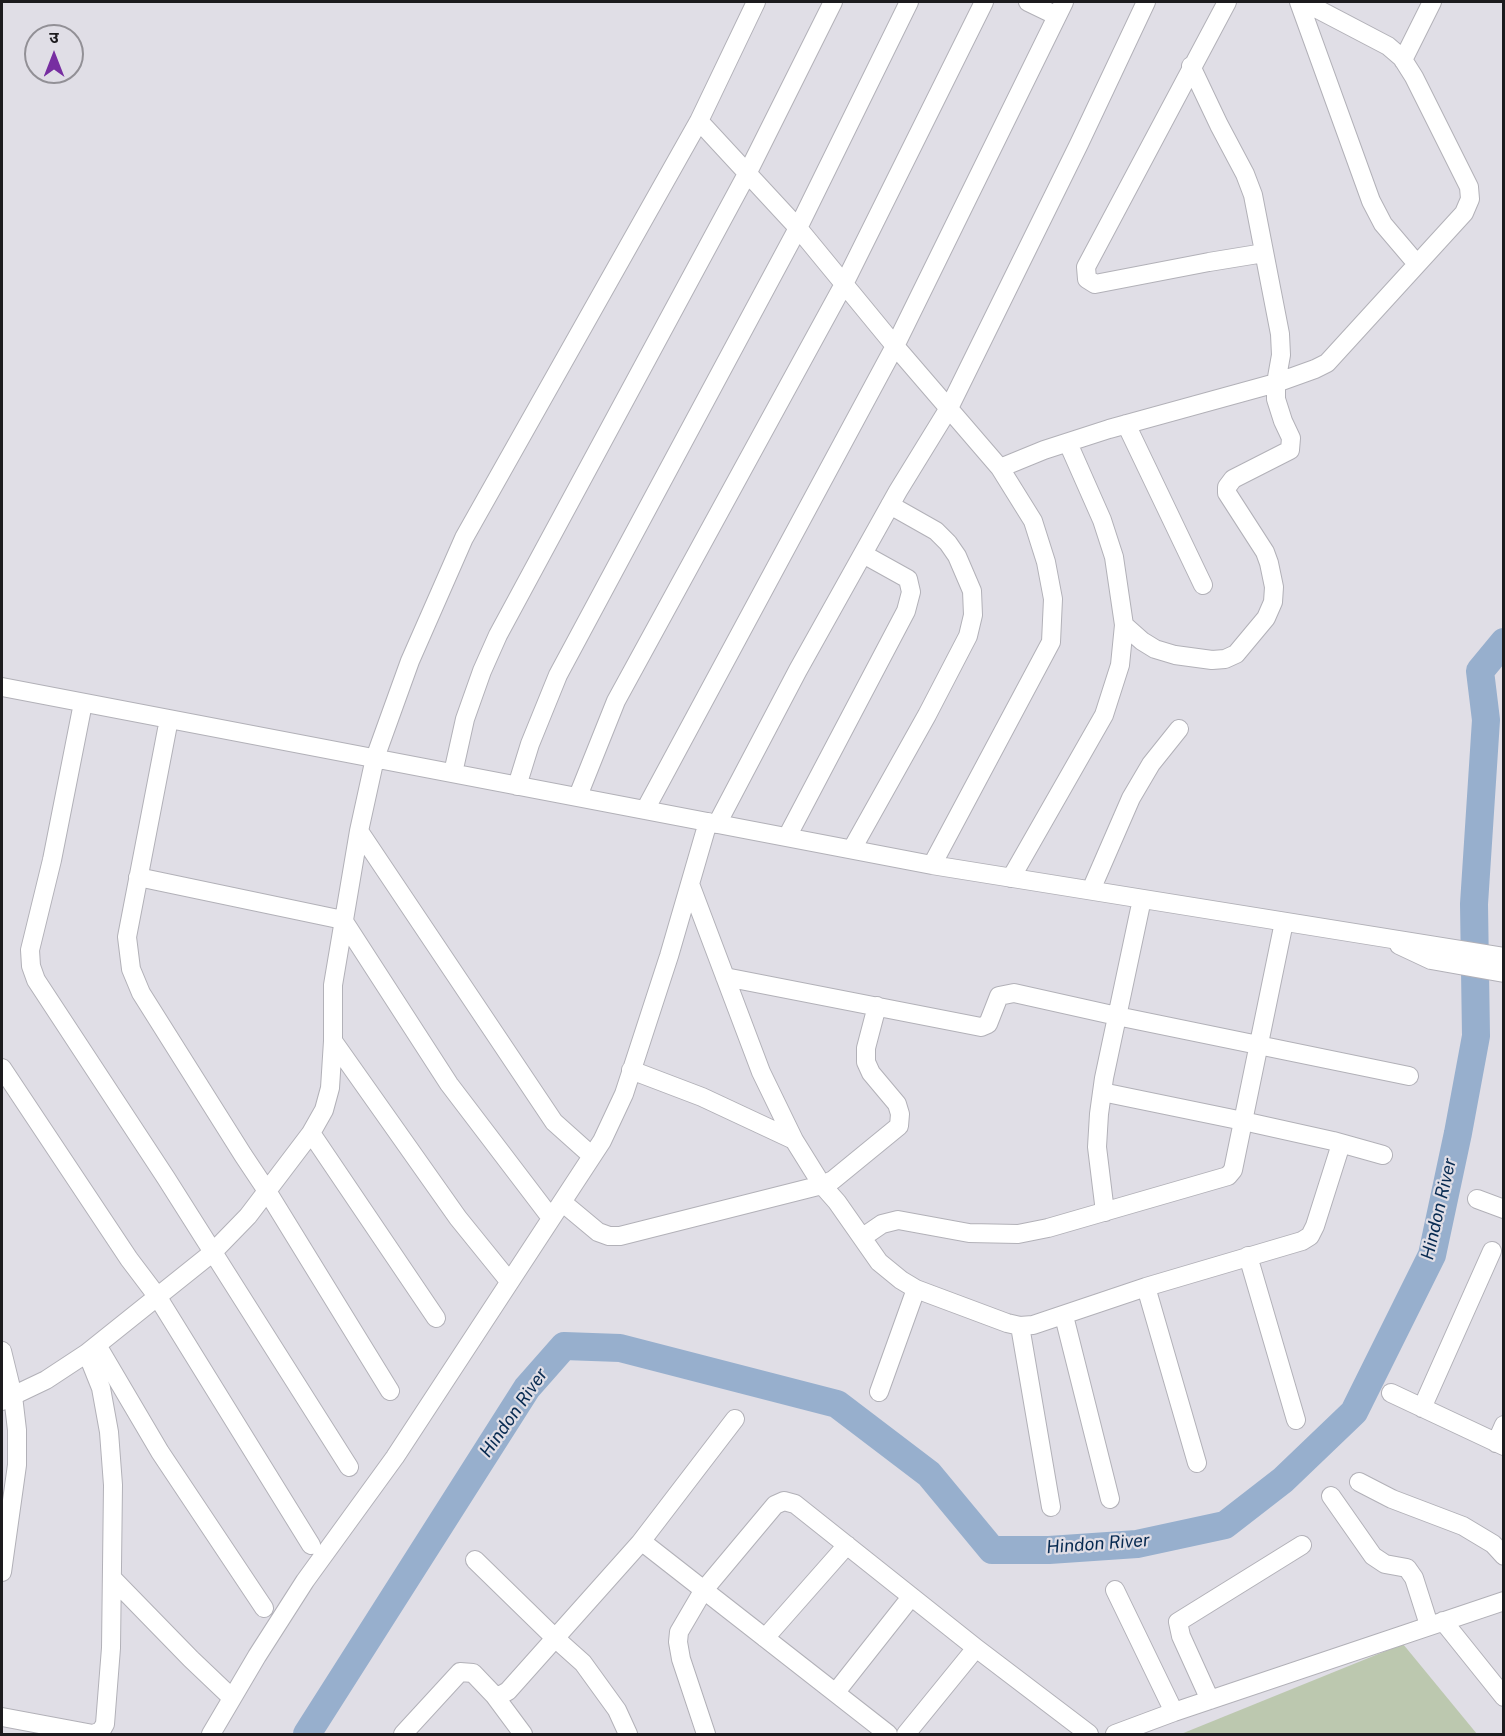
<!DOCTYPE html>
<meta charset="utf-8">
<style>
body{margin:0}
#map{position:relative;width:1505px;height:1736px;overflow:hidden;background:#e0dee6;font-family:"Public Sans","Noto Sans Devanagari",sans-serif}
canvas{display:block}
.frame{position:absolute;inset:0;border:3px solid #1c1b1e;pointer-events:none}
.north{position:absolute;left:24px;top:24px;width:60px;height:60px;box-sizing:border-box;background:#e0dee6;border:2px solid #929096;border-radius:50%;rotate:0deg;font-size:16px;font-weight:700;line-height:24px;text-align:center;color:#1c1b1e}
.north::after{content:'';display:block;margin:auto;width:21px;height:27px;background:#772ea1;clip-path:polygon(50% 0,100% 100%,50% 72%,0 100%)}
</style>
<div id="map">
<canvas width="1505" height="1736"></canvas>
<div class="frame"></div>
<div class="north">उ</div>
</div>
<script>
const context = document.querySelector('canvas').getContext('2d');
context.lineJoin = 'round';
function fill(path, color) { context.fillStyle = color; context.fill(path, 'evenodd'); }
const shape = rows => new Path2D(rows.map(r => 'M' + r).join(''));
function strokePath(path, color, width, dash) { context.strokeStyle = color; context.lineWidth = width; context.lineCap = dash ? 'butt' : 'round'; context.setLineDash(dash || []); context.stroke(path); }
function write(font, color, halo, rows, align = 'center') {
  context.font = font + ' "Public Sans",sans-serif'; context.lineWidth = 4.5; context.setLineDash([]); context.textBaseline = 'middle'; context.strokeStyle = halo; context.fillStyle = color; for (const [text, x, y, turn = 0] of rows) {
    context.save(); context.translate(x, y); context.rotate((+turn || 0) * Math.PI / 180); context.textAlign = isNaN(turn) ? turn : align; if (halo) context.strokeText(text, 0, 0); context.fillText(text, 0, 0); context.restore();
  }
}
fill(shape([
 [1403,1644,1477,1734,1181,1734]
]), '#bcc8af');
strokePath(shape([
 [307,1734,527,1388,564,1346,620,1348,837,1404,929,1474,992,1550,1049,1550,1137,1544,1225,1525,1283,1480,1354,1412,1432,1255,1458,1133,1476,1036,1474,904,1486,720,1480,671,1504,642]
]), '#97afcd', 28);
const minor = shape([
 [1028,2,1057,16],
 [1227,2,1086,267,1087,279,1095,284,1209,262,1264,253],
 [1299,2,1371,201,1383,224,1417,264],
 [1403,60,1432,2],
 [699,121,756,2],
 [1126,424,1203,585],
 [1000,468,1044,450,1109,429,1276,383,1315,369,1327,363,1464,213,1470,199,1469,187,1414,77,1402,58,1388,46,1304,2],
 [1124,625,1142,641,1155,649,1175,655,1212,660,1225,659,1236,654,1266,618,1273,602,1274,587,1269,563,1265,552,1227,493,1227,487,1233,479,1290,450,1291,438,1283,421,1276,399,1276,383,1281,355,1280,334,1253,195,1245,174,1219,125,1191,66],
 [2,687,932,865,1504,957],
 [83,703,52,860,30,950,31,966,36,980,166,1178,349,1467],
 [169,719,127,937,131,969,141,993,243,1155,267,1191,390,1391],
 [453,773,465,719,482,671,498,635,748,172,833,2],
 [517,786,530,744,558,675,798,228,909,2],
 [578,796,616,701,844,284,984,2],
 [645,810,895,346,1064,2],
 [717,824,798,670,898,491,949,408,1079,144,1146,2],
 [359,831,554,1122,592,1156],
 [787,837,906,611,911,592,908,579,863,554],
 [852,849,927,715,968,636,973,615,972,591,957,556,948,543,936,531,890,505],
 [138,877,343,920,449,1084,551,1218],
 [1011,878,1104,715,1120,665,1124,625,1114,557,1102,520,1068,443],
 [690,884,761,1072,794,1140,822,1185,837,1202,879,1262,901,1280,916,1289,1007,1323,1020,1326,1033,1325,1146,1287,1302,1241,1310,1236,1315,1226,1341,1144],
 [1091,890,1131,798,1151,764,1179,729],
 [1399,945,1431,960,1504,973],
 [725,977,981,1027,988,1024,999,996,1014,993,1117,1016,1409,1076],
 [333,1041,458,1218,509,1281],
 [2,1068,129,1259,157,1296,311,1545],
 [631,1070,702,1097,794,1140],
 [1102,1092,1243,1121,1333,1141,1383,1155],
 [311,1133,436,1318],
 [1477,1199,1504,1209],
 [562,1202,598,1232,609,1236,620,1236,822,1185,833,1180,899,1126,900,1114,897,1104,871,1073,866,1062,866,1048,877,1006],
 [1105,1212,1097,1147,1099,1114,1104,1078,1142,899],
 [863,1237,882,1224,898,1220,969,1233,1018,1234,1048,1228,1228,1176,1233,1170,1284,922],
 [1248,1256,1296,1420],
 [1146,1287,1197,1463],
 [1064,1316,1110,1499],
 [1020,1326,1051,1507],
 [97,1345,160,1452,264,1608],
 [2,1351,13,1396,17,1430,17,1465,2,1572],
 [879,1392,916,1289],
 [1391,1393,1504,1446],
 [2,1401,46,1380,87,1353,212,1253,248,1216,267,1191,311,1133,324,1110,330,1088,333,1041,333,985,359,831,375,758,410,661,464,538,699,121,798,228,895,346,1000,468,1033,521,1046,562,1053,599,1051,642,932,865],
 [1422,1408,1492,1251],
 [1496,1443,1504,1425],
 [1359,1482,1392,1499,1463,1526,1493,1544,1504,1556],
 [1331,1496,1373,1556,1385,1564,1407,1568,1414,1578,1429,1625],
 [640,1543,735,1419],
 [475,1560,555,1638,583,1663,617,1710,628,1734],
 [113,1579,191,1659,232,1698],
 [1115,1590,1174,1712],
 [1443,1621,1504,1697],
 [765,1638,847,1545],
 [836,1692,911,1597],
 [494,1695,523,1734],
 [1210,1700,1181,1636,1178,1622,1302,1545],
 [2,1717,93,1734,101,1731,105,1724,111,1648,113,1485,109,1432,101,1388,87,1353],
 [211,1734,257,1656,305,1581,395,1457,602,1141,624,1094,669,956,708,822],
 [403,1734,460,1672,473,1673,494,1695,501,1695,508,1691,640,1543,645,1544,888,1734],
 [706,1734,681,1659,678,1642,679,1632,703,1591,775,1505,784,1501,795,1504,976,1648,1089,1734],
 [906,1734,976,1648],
 [1115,1734,1174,1712,1504,1601]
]);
strokePath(minor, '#b2b1b8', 20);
strokePath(minor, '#fff', 18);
write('italic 18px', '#072a51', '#e0dee6', [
 ["Hindon River",1439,1209,-77],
 ["Hindon River",514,1413,-55],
 ["Hindon River",1098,1544,-4]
]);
</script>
